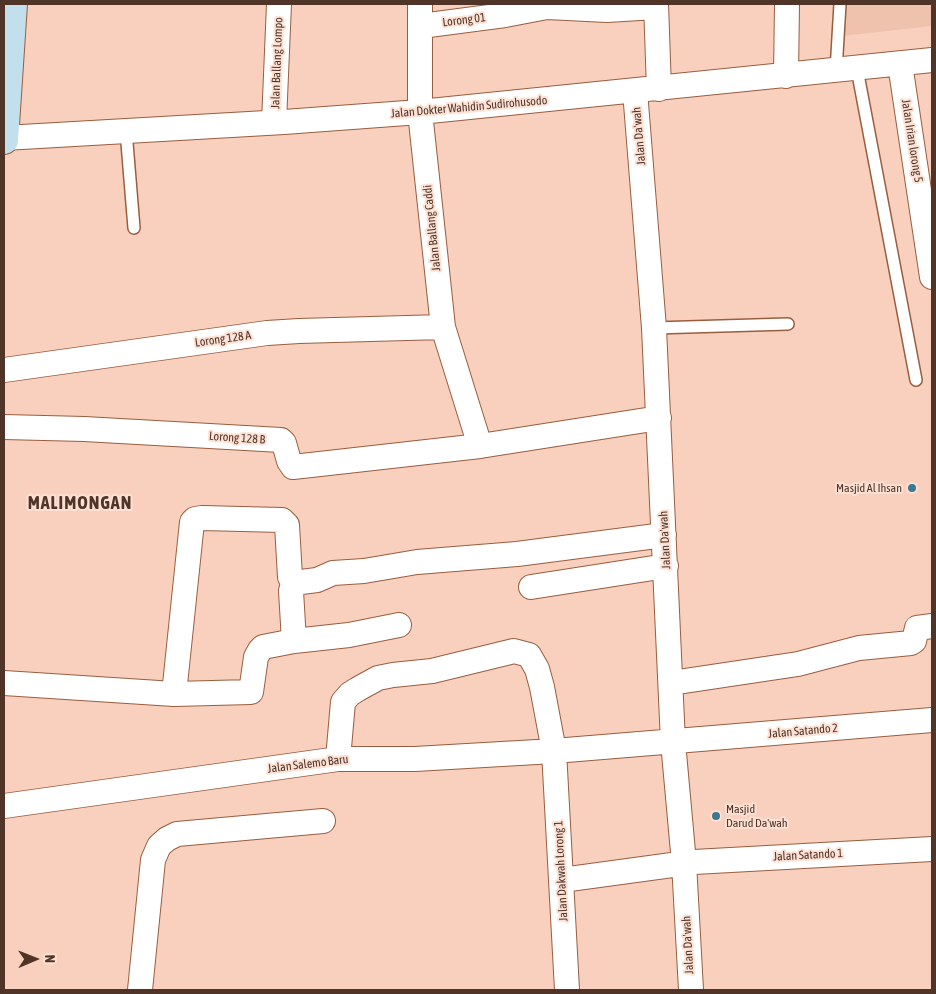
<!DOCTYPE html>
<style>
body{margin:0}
#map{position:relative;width:936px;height:994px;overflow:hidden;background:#f9d0bd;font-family:"Asap Condensed",sans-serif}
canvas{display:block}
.frame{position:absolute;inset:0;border:5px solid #4f3427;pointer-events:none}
.north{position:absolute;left:10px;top:934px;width:50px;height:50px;-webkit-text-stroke:4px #fde1d4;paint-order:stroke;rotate:89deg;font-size:14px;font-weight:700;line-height:20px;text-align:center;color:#4f3427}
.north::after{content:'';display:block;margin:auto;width:18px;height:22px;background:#4f3427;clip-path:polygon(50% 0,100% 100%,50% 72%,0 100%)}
</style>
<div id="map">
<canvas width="936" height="994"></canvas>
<div class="frame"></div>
<div class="north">N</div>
</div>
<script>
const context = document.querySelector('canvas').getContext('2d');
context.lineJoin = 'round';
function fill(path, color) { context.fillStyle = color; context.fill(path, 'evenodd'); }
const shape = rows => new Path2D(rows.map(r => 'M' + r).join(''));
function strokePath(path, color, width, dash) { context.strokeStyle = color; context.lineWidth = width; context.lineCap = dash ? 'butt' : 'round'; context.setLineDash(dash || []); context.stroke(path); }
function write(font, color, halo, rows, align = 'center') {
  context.font = font + ' "Asap Condensed",sans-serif'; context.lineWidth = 4; context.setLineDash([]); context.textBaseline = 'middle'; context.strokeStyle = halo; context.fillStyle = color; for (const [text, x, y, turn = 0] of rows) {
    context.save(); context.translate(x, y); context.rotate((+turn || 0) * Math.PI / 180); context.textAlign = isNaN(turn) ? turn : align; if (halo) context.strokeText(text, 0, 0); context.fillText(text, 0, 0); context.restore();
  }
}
fill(shape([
 [846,4,932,4,932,26,842,36]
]), '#eec2ac');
const lane = shape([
 [857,69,916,380],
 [836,71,840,4],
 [126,131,134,228],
 [654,328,788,324]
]);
const street = shape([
 [420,4,420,112,443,327,480,446],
 [656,4,659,89],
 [421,26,505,15,547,7,607,10,656,7],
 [900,64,932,277],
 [786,76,787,4],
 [635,91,654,328,673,742,684,863,691,990],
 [274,122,279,4],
 [4,138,284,122,420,112,932,60],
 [4,370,267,333,299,331,443,327],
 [4,427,84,429,281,440,284,443,289,461,293,467,480,446,659,418],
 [293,583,317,580,333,573,364,571,417,562,517,554,664,535],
 [531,587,666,566],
 [294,641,349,635,399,625],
 [4,683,174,694,251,692,256,657,260,650,263,647,294,641,291,591,293,583,290,577,287,525,282,520,202,518,195,519,192,522,174,694],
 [671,683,798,664,859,648,911,643,914,641,917,628,932,626],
 [338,759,343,702,350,694,358,689,378,678,393,675,432,671,514,651,529,655,537,669,542,687,554,751,567,990],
 [4,806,338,759,415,759,554,751,932,720],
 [562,880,694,862,932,849],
 [140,990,153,860,159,846,167,839,177,834,323,821]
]);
const secondary = shape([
 [4,140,13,4]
]);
strokePath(lane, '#995d3f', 14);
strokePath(street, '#995d3f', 26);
strokePath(secondary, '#995d3f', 30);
strokePath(lane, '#fff', 11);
strokePath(street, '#fff', 24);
strokePath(secondary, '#c1e0eb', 28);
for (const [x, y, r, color] of [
 [912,488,5,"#3d7890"],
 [716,816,5,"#3d7890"]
]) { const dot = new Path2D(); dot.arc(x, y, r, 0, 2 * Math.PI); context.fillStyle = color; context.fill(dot); strokePath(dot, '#fde1d4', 2); }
write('12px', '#4f3427', '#fde1d4', [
 ["Lorong 01",464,20,-7],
 ["Jalan Ballang Lompo",277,63,-88],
 ["Jalan Dokter Wahidin Sudirohusodo",469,107,-5],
 ["Jalan Da'wah",639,136,-95],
 ["Jalan Irian lorong 5",912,141,81],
 ["Jalan Ballang Caddi",432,228,-96],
 ["Lorong 128 A",223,339,-8],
 ["Lorong 128 B",237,438,4],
 ["Jalan Da'wah",665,540,-93],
 ["Jalan Satando 2",803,731,-5],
 ["Jalan Salemo Baru",308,764,-7],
 ["Jalan Satando 1",808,855,-3],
 ["Jalan Dakwah Lorong 1",561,871,-93],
 ["Jalan Da'wah",688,945,-93]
]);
write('12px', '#4f3427', '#fde1d4', [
 ["Masjid Al Ihsan",902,488],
 ["Masjid",726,809,"left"],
 ["Darud Da'wah",726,823,"left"]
], 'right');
context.letterSpacing = '1px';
write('bold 18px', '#4f3427', '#fde1d4', [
 ["MALIMONGAN",80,503]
]);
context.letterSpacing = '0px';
</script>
